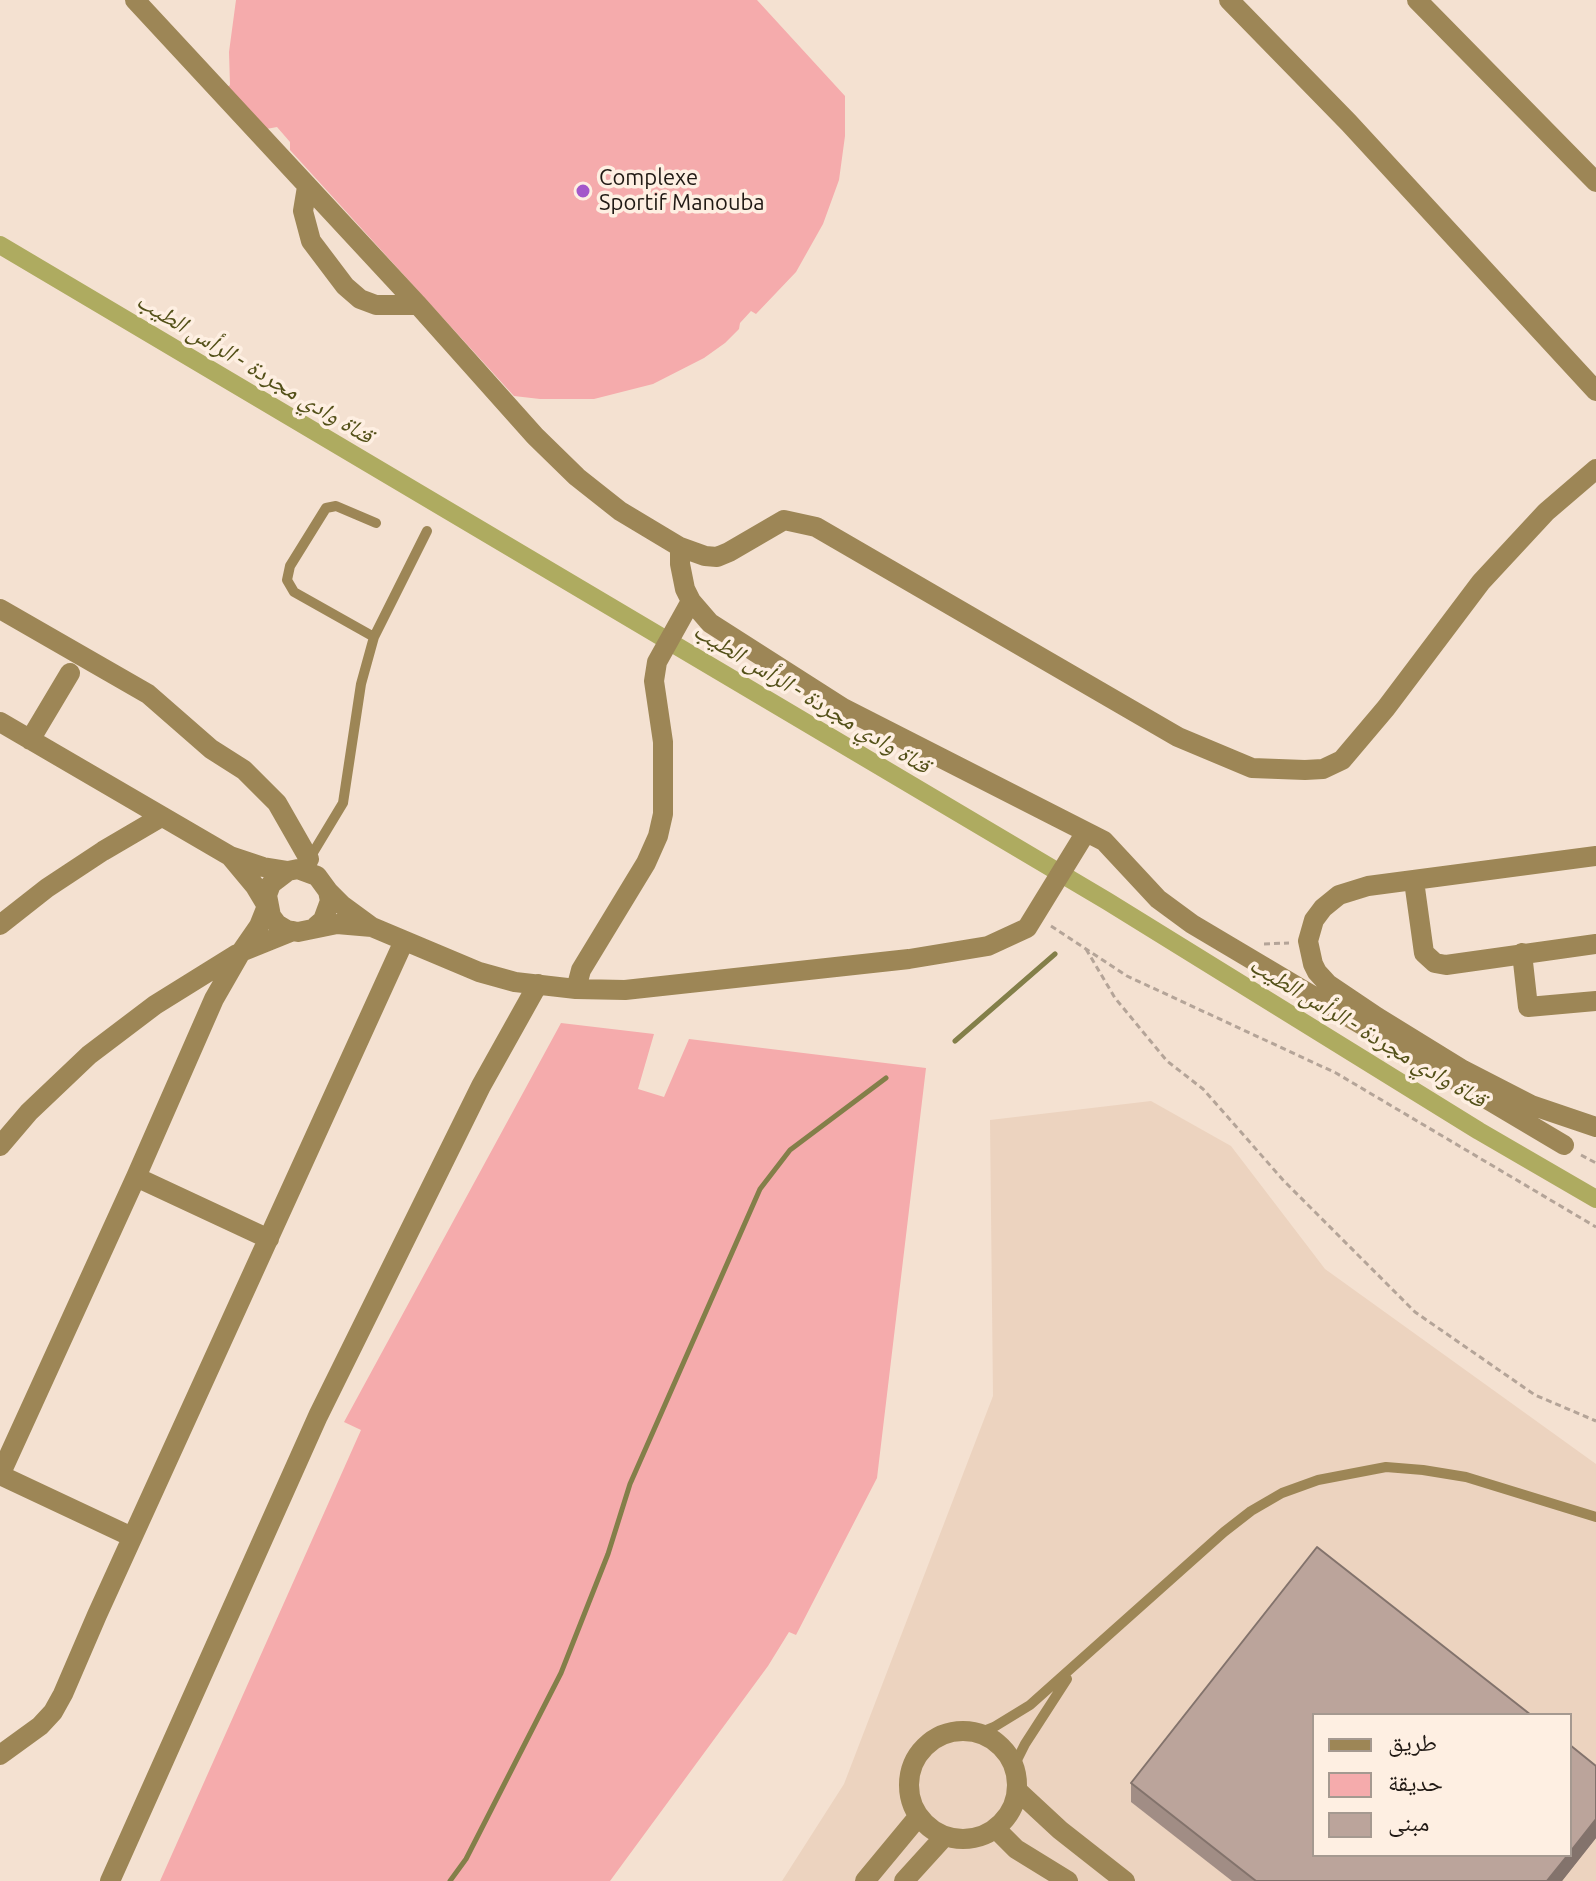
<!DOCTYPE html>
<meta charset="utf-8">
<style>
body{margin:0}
#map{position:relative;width:1596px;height:1881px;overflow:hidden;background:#f4e1d1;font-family:Ubuntu,"Noto Naskh Arabic",sans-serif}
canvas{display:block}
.legend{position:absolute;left:1312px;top:1713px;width:260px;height:144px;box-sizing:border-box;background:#feefe2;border:2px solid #a59990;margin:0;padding:10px 14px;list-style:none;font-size:24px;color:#201914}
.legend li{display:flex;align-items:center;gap:16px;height:40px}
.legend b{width:40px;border:2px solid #a59990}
</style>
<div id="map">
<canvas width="1596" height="1881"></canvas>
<ul class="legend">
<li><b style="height:10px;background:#9d8656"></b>طريق</li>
<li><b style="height:22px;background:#f5abac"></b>حديقة</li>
<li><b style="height:22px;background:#bba49b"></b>مبنى</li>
</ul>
</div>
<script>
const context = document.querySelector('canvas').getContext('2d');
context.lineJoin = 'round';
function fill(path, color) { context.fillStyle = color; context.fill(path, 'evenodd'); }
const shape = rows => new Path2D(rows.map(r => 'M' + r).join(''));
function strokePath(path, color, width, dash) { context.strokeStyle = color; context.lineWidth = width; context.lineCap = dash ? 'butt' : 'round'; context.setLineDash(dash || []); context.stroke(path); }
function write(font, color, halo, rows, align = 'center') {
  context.font = font + ' Ubuntu,"Noto Naskh Arabic",sans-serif'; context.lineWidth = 7; context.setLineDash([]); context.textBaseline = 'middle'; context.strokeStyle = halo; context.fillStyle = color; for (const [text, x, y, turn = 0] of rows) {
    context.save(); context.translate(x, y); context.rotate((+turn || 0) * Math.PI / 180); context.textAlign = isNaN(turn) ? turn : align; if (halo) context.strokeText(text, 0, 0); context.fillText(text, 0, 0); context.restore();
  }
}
fill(shape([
 [1151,1101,1231,1146,1325,1269,1596,1464,1596,1881,782,1881,844,1784,993,1396,990,1120],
 [1314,1715,1570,1715,1570,1855,1314,1855]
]), '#ecd3bf');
fill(shape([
 [236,0,757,0,845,96,845,136,839,180,823,224,796,272,756,314,751,311,740,323,739,329,725,343,704,358,653,384,594,399,540,399,514,396,290,150,290,142,277,127,261,130,224,90,230,85,229,52],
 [561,1023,654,1034,638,1089,664,1097,689,1039,926,1068,877,1478,796,1635,789,1632,768,1666,610,1881,160,1881,361,1430,344,1422]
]), '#f5abac');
strokePath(shape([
 [955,1041,1055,954],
 [450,1881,466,1859,561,1673,608,1554,630,1484,760,1189,790,1150,886,1078]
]), '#837f49', 5);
strokePath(shape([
 [0,245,1107,901,1479,1131,1596,1199]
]), '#aeab60', 18);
strokePath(shape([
 [1051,926,1127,976,1336,1073,1596,1227],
 [1264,944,1289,943],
 [1086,949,1115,998,1167,1061,1203,1089,1284,1181,1415,1312,1535,1395,1596,1421],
 [1581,1155,1596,1163]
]), '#b4a498', 3, [6, 4]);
strokePath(shape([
 [374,637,294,592,287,580,290,566,326,508,336,506,376,523],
 [308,861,343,803,361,684,374,637,427,531],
 [979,1733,994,1727,1030,1705,1224,1532,1251,1511,1282,1493,1318,1480,1386,1467,1423,1470,1466,1477,1596,1517],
 [1014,1766,1025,1744,1067,1679]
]), '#9d8656', 10);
strokePath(shape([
 [135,0,418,305,535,436,577,477,620,511,680,547,705,556,717,557,729,552,784,520,816,527,1178,737,1252,768,1305,770,1323,769,1342,760,1386,708,1481,582,1546,512,1596,469],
 [1229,0,1349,123,1596,391],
 [1417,0,1596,182],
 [307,187,303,211,311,241,345,286,360,299,376,305,418,305],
 [680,547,680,564,685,589,691,601,710,623,843,708,1104,841,1158,899,1192,924,1564,1145],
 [0,609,148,694,211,749,244,770,277,803,309,859],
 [0,722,230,856],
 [30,740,70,673],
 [1596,856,1368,886,1339,895,1323,908,1314,920,1308,941,1313,964,1317,972,1328,984,1377,1017,1463,1070,1531,1105,1596,1127],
 [288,871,263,867,230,856,255,886,267,906,259,926,241,952,293,931],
 [1414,881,1424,953,1435,963,1446,965,1596,944],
 [0,925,47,888,103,851,161,817],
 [316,926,323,920,330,901,328,891,317,876,298,869,288,871,271,884,267,895,271,916,277,924,287,930,298,932,337,924,372,927,342,905,328,891],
 [372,927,479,972,515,982,576,989,625,990,909,959,988,946,1027,928,1086,832],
 [1522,953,1528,1007,1596,1001],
 [576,989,581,970,646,863,658,836,663,814,663,742,654,681,657,662,691,601],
 [0,1146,29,1112,89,1055,155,1005,237,954],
 [136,1177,269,1239],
 [0,1475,136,1177,214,999,241,952],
 [0,1475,132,1537],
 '909 1785a54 54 0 1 1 108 0a54 54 0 1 1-108 0Z',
 [0,1755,40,1726,53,1712,63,1694,97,1615,404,941],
 [1019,1792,1060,1830,1125,1881],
 [996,1829,1016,1849,1068,1881],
 [110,1881,318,1416,481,1086,538,984],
 [865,1881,918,1817],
 [904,1881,944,1837]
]), '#9d8656', 20);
fill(shape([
 [1596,1766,1596,1838,1562,1881,1232,1881,1131,1802,1131,1783]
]), '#a18d85');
fill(shape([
 [1596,1819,1596,1838,1562,1881,1547,1881,1568,1855,1570,1855,1570,1852]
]), '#83736c');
const building = shape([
 [1317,1547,1531,1715,1314,1715,1314,1855,1568,1855,1547,1881,1256,1881,1131,1783,1317,1547],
 [1570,1745,1596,1766,1596,1819,1570,1852,1570,1745]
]);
fill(building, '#bba49b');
strokePath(building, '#83736c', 2);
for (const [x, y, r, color] of [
 [583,191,8,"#a358ca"]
]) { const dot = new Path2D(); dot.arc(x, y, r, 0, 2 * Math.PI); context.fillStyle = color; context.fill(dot); strokePath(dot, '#feefe2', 3); }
write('22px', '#201914', '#feefe2', [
 ["Complexe",599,178],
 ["Sportif Manouba",599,203]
], 'left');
write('italic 24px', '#535018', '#feefe2', [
 ["قناة وادي مجردة - الرأس الطيب",255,368,31],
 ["قناة وادي مجردة - الرأس الطيب",812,698,31],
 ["قناة وادي مجردة - الرأس الطيب",1368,1032,31]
]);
</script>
